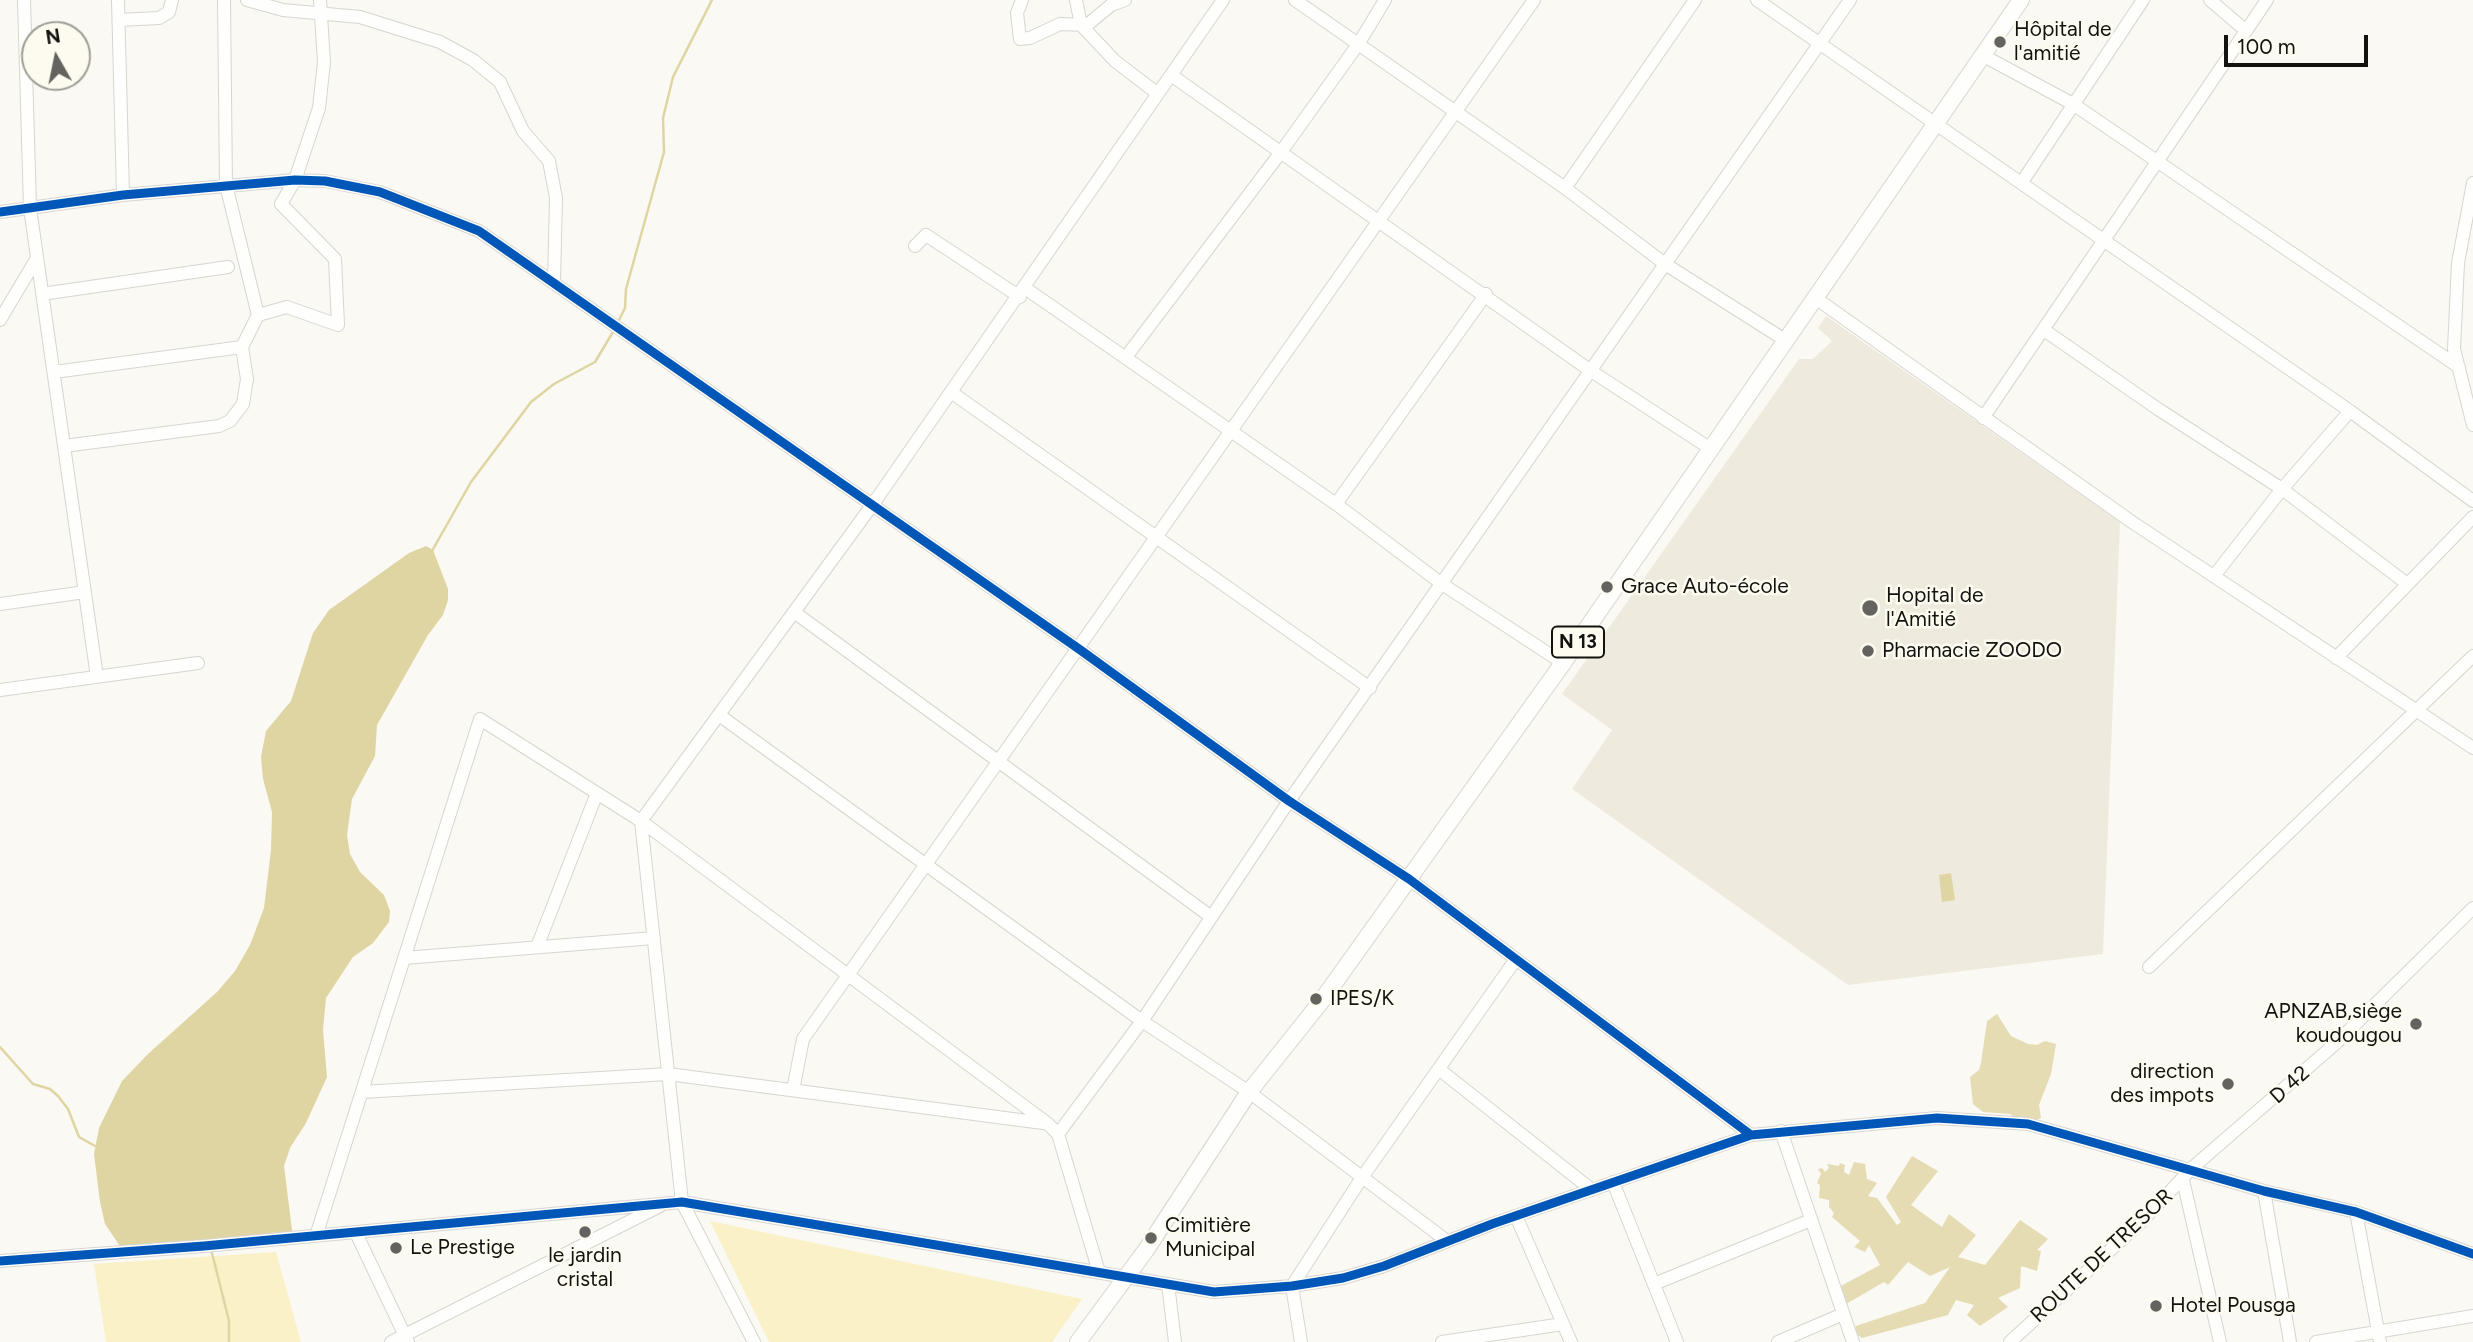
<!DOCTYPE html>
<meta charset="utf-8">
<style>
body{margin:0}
#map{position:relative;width:2473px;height:1342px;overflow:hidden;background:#faf9f3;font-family:Figtree,sans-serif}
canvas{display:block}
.north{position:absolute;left:21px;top:21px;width:70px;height:70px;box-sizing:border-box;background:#fdfbf0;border:2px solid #9f9e96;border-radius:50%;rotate:351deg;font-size:19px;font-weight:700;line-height:28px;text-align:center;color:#13120f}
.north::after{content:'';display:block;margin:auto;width:24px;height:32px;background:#64635f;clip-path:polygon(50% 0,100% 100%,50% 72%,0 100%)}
.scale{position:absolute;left:2224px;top:35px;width:144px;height:32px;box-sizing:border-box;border:4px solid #13120f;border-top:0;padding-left:9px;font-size:21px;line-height:24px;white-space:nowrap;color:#13120f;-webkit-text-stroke:5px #fdfbf0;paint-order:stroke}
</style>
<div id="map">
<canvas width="2473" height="1342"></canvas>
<div class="north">N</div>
<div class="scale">100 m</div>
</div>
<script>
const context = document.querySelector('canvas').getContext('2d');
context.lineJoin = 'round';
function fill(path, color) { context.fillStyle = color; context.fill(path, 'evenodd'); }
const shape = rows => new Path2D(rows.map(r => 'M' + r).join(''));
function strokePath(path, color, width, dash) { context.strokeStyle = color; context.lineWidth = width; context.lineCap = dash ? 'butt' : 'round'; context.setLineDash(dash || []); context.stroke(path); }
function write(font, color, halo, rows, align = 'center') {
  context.font = font + ' Figtree,sans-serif'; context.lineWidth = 5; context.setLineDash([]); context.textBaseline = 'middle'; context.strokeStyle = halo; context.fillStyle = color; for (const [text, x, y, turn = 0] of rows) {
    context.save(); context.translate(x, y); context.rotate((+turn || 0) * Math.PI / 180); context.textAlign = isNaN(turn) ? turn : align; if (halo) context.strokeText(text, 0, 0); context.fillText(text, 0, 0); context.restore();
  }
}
fill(shape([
 [1826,316,2120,522,2103,954,1848,985,1572,789,1612,730,1562,694,1799,359,1813,359,1832,341,1818,328]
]), '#eeebde');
fill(shape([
 [710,1221,1082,1299,1052,1342,769,1342],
 [276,1252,301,1342,106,1342,94,1264]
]), '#faf1c8');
fill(shape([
 [1997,1014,2011,1036,2028,1044,2037,1045,2045,1041,2056,1044,2051,1074,2039,1105,2041,1118,2025,1124,2010,1114,1983,1112,1973,1104,1970,1077,1979,1070,1981,1063,1987,1021],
 [1912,1156,1938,1171,1911,1205,1942,1227,1949,1214,1976,1235,1958,1257,1985,1265,2020,1220,2048,1239,2037,1250,2041,1251,2037,1271,2021,1266,2020,1288,1998,1298,2008,1307,1980,1326,1967,1315,1974,1305,1956,1300,1948,1315,1862,1338,1854,1333,1856,1326,1925,1303,1950,1267,1930,1276,1908,1262,1888,1285,1884,1282,1846,1304,1839,1287,1880,1265,1869,1245,1865,1252,1854,1247,1860,1241,1832,1217,1834,1213,1829,1207,1829,1200,1819,1198,1820,1185,1817,1183,1821,1174,1818,1169,1822,1168,1825,1172,1829,1168,1827,1164,1839,1166,1840,1163,1845,1165,1844,1172,1849,1175,1854,1162,1865,1164,1867,1179,1877,1183,1868,1196,1877,1198,1897,1225,1901,1222,1886,1197]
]), '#e5dcb3');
fill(shape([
 [426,546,433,550,448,589,448,600,443,615,428,635,377,725,375,756,352,799,347,835,350,854,360,872,384,895,390,911,389,922,373,943,353,957,326,998,323,1030,327,1077,306,1123,290,1148,284,1166,293,1238,124,1252,105,1224,100,1202,94,1154,99,1128,122,1081,148,1054,217,992,235,971,250,945,264,908,271,850,272,812,263,779,261,757,266,731,291,701,313,633,329,610,409,553],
 [1951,873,1955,900,1942,902,1939,875]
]), '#dfd5a2');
strokePath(shape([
 [618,322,625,308,626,289,664,152,663,118,673,77,712,0],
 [432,551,471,482,531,402,554,384,595,362,613,332],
 [0,1047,33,1084,50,1089,58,1096,68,1109,79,1137,95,1146],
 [211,1249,229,1321,229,1342]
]), '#dfd5a2', 2.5);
const minor = shape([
 [24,0,30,208,97,677],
 [118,0,123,195],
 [247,0,283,10,360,17,440,42,473,60,500,82,523,131,549,161,556,198,554,282],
 [1022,0,1017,13,1020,39,1030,38,1060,24,1087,25,1111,5,1125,0],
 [1076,0,1081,25,1115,61,1158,94],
 [1295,0,1565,188,1665,264,1785,340],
 [1757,0,2350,411,2473,501],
 [2210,0,2245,30],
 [119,20,159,18,169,12,172,0],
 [1982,55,2073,104,2459,367],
 [1171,75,1591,371,1711,449],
 [2022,182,2143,0],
 [2473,183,2458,263,2454,349,2473,425],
 [1565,188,1695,0],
 [0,212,123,195,295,180,325,181,380,192,479,231,1079,649,1289,801,1409,879,1751,1135],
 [915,246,926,235,1020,297],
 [1025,288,1336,504,1442,584,1563,663],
 [42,294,228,267],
 [1814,297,2132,522,2473,748],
 [258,315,287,307,338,325,335,259,281,204,295,180,319,108,324,62,320,0],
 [0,320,37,258],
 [2044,330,2158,409,2282,489,2406,583],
 [1126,357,1281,152,1359,43,1385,0],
 [54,372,242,347],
 [951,392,1370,688],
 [1983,418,2267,0],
 [64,446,219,426,230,421,243,404,247,379,242,347,258,315,226,185,224,0],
 [1336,504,1486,294],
 [2214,576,2282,489,2350,411],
 [0,604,85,592],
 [794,612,1210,916],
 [2336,658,2473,517],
 [0,690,198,663],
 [719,715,1142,1021,1249,1092,1447,1241],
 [537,947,597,793],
 [404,958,654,938],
 [2149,967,2473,656],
 [1440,1070,1592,1190],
 [793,1090,803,1039,1534,0],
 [362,1092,668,1074,1043,1123],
 [1781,1131,1853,1342],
 [1058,1134,1142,1021,1289,801,1850,0],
 [1613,1182,1677,1342],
 [2179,1184,2183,1180,2220,1342],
 [2264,1191,2290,1342],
 [2356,1212,2380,1342],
 [1516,1216,1571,1342],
 [356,1233,408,1342],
 [316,1236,480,719,641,821,1047,1123,1058,1134,1099,1272],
 [0,1261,204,1246,682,1202,1214,1292,1292,1286,1343,1278,1384,1266,1492,1224,1751,1135,1937,1118,2028,1124,2264,1191,2356,1212,2473,1254],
 [1168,1284,1175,1342],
 [1654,1284,1811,1220],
 [391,1342,660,1206],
 [754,1342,682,1202,641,821,873,504,1223,0],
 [1301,1342,1292,1286,1361,1179,1516,959],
 [1442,1342,1563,1324],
 [1778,1342,1843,1314],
 [2010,1342,2142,1221,2192,1168,2334,1045,2473,908],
 [2316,1342,2473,1316]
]);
const major = shape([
 [1078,1342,1146,1250,1249,1092,1320,1003,1563,663,2021,0]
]);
strokePath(minor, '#d6d5d0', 14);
strokePath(major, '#d6d5d0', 18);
strokePath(minor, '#fefefd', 12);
strokePath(major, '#fefefd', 16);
strokePath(shape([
 [0,212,123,195,295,180,325,181,380,192,479,231,1079,649,1289,801,1409,879,1751,1135],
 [0,1261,204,1246,682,1202,1214,1292,1292,1286,1343,1278,1384,1266,1492,1224,1751,1135,1937,1118,2028,1124,2264,1191,2356,1212,2473,1254]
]), '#0057b8', 9);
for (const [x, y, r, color] of [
 [2000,42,7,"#64635f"],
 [1607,587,7,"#64635f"],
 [1870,608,9,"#64635f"],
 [1868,651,7,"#64635f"],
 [1316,999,7,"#64635f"],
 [2416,1024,7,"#64635f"],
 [2228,1084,7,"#64635f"],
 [585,1232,7,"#64635f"],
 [1151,1238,7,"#64635f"],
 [396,1248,7,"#64635f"],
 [2156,1306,7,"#64635f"]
]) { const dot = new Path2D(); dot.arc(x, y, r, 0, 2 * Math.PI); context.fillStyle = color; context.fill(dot); strokePath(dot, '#fdfbf0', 2.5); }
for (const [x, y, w] of [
 [1578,642,52]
]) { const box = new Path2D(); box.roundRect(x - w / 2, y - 15.5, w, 31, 5); context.fillStyle = '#fdfbf0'; context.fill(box); strokePath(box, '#13120f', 2); }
write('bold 19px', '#13120f', null, [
 ["N 13",1578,642]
]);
write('21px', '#13120f', '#fdfbf0', [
 ["Hôpital de",2014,30],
 ["l'amitié",2014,54],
 ["Grace Auto-école",1621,587],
 ["Hopital de",1886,596],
 ["l'Amitié",1886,620],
 ["Pharmacie ZOODO",1882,651],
 ["IPES/K",1330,999],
 ["APNZAB,siège",2402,1012,"right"],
 ["koudougou",2402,1036,"right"],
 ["direction",2214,1072,"right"],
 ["des impots",2214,1096,"right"],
 ["Cimitière",1165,1226],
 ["Municipal",1165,1250],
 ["Le Prestige",410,1248],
 ["le jardin",585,1256,"center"],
 ["cristal",585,1280,"center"],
 ["Hotel Pousga",2170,1306]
], 'left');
write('21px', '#13120f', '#fdfbf0', [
 ["D 42",2290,1085,-42],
 ["ROUTE DE TRESOR",2102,1256,-43]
]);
</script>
